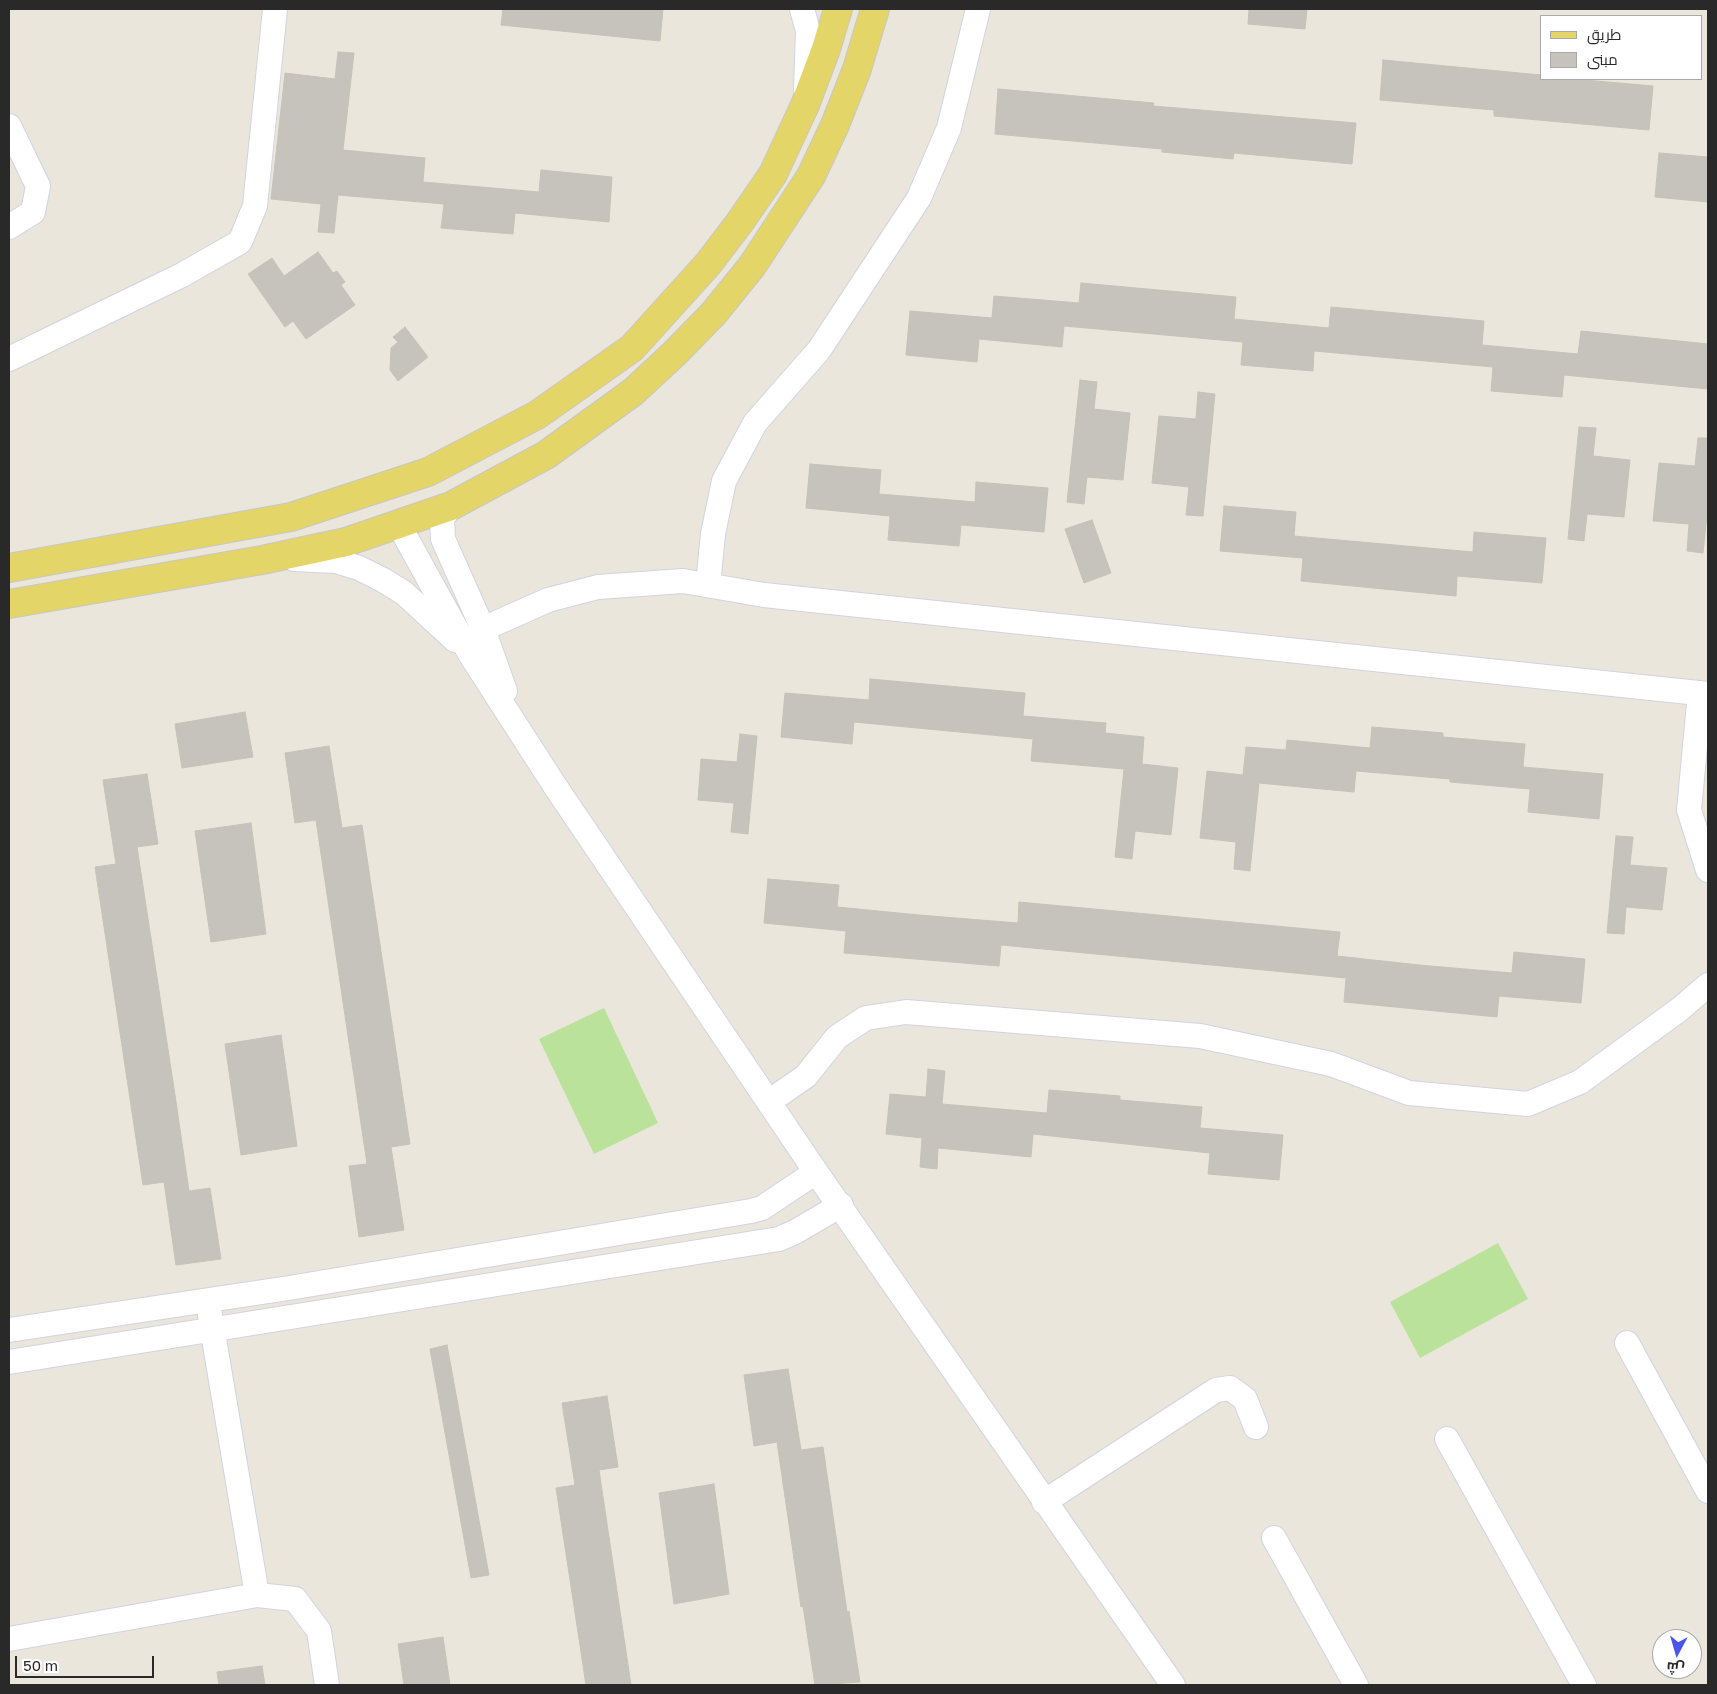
<!DOCTYPE html>
<meta charset="utf-8">
<style>
body{margin:0}
#map{position:relative;width:1717px;height:1694px;overflow:hidden;background:#eae6dc;font-family:"Golos Text",Cairo,sans-serif}
canvas{display:block}
.frame{position:absolute;inset:0;border:10px solid #292929;pointer-events:none}
.legend{position:absolute;left:1540px;top:15px;width:162px;height:65px;box-sizing:border-box;background:#fff;border:1px solid #a9a9a9;margin:0;padding:6px 9px;list-style:none;font-size:15px;color:#292929}
.legend li{display:flex;align-items:center;gap:10px;height:25px}
.legend b{width:25px;border:1px solid #a9a9a9}
.north{position:absolute;left:1652px;top:1629px;width:50px;height:50px;box-sizing:border-box;background:#fff;border:1px solid #a9a9a9;border-radius:50%;rotate:186deg;font-size:14px;font-weight:700;line-height:20px;text-align:center;color:#292929}
.north::after{content:'';display:block;margin:auto;width:18px;height:22px;background:#4a55e9;clip-path:polygon(50% 0,100% 100%,50% 72%,0 100%)}
.scale{position:absolute;left:15px;top:1656px;width:139px;height:22px;box-sizing:border-box;border:2px solid #292929;border-top:0;padding-left:6px;font-size:15px;line-height:18px;white-space:nowrap;color:#292929;-webkit-text-stroke:4px #fff;paint-order:stroke}
</style>
<div id="map">
<canvas width="1717" height="1694"></canvas>
<div class="frame"></div>
<ul class="legend">
<li><b style="height:6px;background:#e3d568"></b>طريق</li>
<li><b style="height:14px;background:#c6c2bc"></b>مبنى</li>
</ul>
<div class="north">ش</div>
<div class="scale">50 m</div>
</div>
<script>
const context = document.querySelector('canvas').getContext('2d');
context.lineJoin = 'round';
function fill(path, color) { context.fillStyle = color; context.fill(path, 'evenodd'); }
const shape = rows => new Path2D(rows.map(r => 'M' + r).join(''));
function strokePath(path, color, width, dash) { context.strokeStyle = color; context.lineWidth = width; context.lineCap = dash ? 'butt' : 'round'; context.setLineDash(dash || []); context.stroke(path); }
fill(shape([
 [604,1008,658,1123,594,1154,539,1039],
 [1498,1243,1528,1299,1420,1358,1390,1302]
]), '#bbe29a');
const building = shape([
 [503,9,663,9,660,41,501,25,503,9],
 [1249,9,1307,9,1305,29,1248,24,1249,9],
 [338,52,354,53,343,150,425,158,423,182,539,192,541,170,612,177,609,222,515,213,513,234,441,228,444,204,338,195,334,233,318,232,321,204,271,199,285,73,335,79,338,52],
 [1383,60,1541,75,1541,79,1574,79,1653,86,1649,130,1494,116,1494,110,1380,100,1383,60],
 [998,89,1154,103,1153,106,1356,123,1352,164,1234,153,1233,159,1162,152,1162,149,995,134,998,89],
 [1659,153,1708,157,1708,202,1655,197,1659,153],
 [318,252,333,273,337,271,345,282,341,285,355,305,306,339,293,321,285,327,248,274,272,258,284,276,318,252],
 [1081,283,1236,297,1234,319,1329,328,1331,307,1484,321,1482,345,1578,354,1581,331,1708,344,1708,389,1564,375,1562,397,1491,391,1493,367,1314,351,1313,371,1241,365,1243,342,1064,326,1062,347,979,339,977,362,906,355,910,311,992,318,994,296,1079,303,1081,283],
 [405,327,428,357,398,381,390,370,391,348,398,342,393,337,405,327],
 [1080,380,1097,382,1094,409,1130,413,1123,480,1087,477,1084,504,1067,502,1080,380],
 [1198,392,1215,394,1203,516,1186,515,1189,487,1152,483,1159,416,1196,419,1198,392],
 [1579,427,1596,428,1593,456,1630,460,1624,517,1587,514,1584,541,1568,539,1579,427],
 [1698,438,1708,438,1708,504,1703,553,1687,551,1689,524,1653,521,1659,463,1695,466,1698,438],
 [810,464,881,470,879,494,975,502,976,482,1048,488,1044,532,961,525,959,546,888,540,890,516,806,508,810,464],
 [1224,506,1296,512,1294,536,1473,552,1474,532,1546,538,1542,583,1457,576,1456,596,1301,581,1303,558,1220,551,1224,506],
 [1092,520,1111,573,1084,583,1065,529,1092,520],
 [870,679,1025,693,1023,716,1106,723,1105,733,1144,737,1142,764,1178,768,1171,835,1135,831,1132,859,1115,857,1124,769,1031,761,1033,739,854,722,852,744,781,737,785,693,869,700,870,679],
 [245,712,253,757,182,768,175,724,245,712],
 [1372,727,1443,733,1443,737,1525,744,1523,767,1603,774,1599,819,1528,812,1530,789,1450,782,1450,779,1356,771,1354,792,1259,783,1250,871,1234,869,1236,842,1200,838,1207,771,1243,775,1246,747,1286,750,1287,740,1370,748,1372,727],
 [740,734,757,736,748,834,731,832,734,803,698,800,701,759,737,762,740,734],
 [329,746,342,828,362,825,410,1144,391,1147,404,1230,359,1237,349,1166,367,1164,316,820,295,823,285,753,329,746],
 [147,774,158,844,137,847,175,1095,189,1191,210,1188,221,1259,176,1265,164,1182,143,1185,95,867,116,864,103,780,147,774],
 [251,823,266,934,211,942,195,831,251,823],
 [1616,836,1633,837,1630,865,1667,868,1662,910,1626,907,1624,934,1607,933,1616,836],
 [768,879,839,885,837,907,919,915,1018,923,1019,902,1340,932,1337,956,1419,965,1512,973,1514,952,1585,959,1581,1003,1499,996,1497,1017,1344,1002,1346,978,1264,970,1001,945,999,966,844,953,846,931,764,923,768,879],
 [281,1035,297,1146,241,1155,225,1044,281,1035],
 [928,1069,945,1071,942,1104,1047,1113,1049,1090,1120,1096,1120,1100,1202,1107,1200,1128,1283,1135,1279,1180,1208,1174,1210,1153,1033,1134,1031,1157,938,1148,937,1169,920,1167,922,1138,886,1134,890,1094,926,1097,928,1069],
 [447,1345,489,1575,471,1578,430,1349,447,1345],
 [788,1369,801,1450,823,1447,847,1612,849,1611,860,1682,815,1685,803,1606,801,1607,777,1442,754,1446,744,1375,788,1369],
 [607,1396,618,1467,599,1470,631,1685,586,1685,556,1488,575,1485,562,1403,607,1396],
 [714,1484,729,1594,674,1604,659,1493,714,1484],
 [443,1637,450,1685,404,1685,398,1644,443,1637],
 [262,1666,265,1685,219,1685,217,1672,262,1666]
]);
fill(building, '#c6c2bc');
strokePath(building, '#c5c2b6', 1);
const minor = shape([
 [802,9,808,31,806,89],
 [9,126,38,186,33,212,9,227],
 [9,359,182,275,240,242,255,206,275,9],
 [451,506,442,519,443,539,483,629,505,691],
 [399,525,470,654,555,786,816,1172,1173,1685],
 [294,559,336,561,359,568,383,580,404,593,455,640],
 [708,585,713,534,724,481,755,423,819,350,919,198,949,128,978,9],
 [483,629,548,600,598,587,683,581,764,595,1708,694],
 [1700,693,1689,810,1708,870],
 [770,1101,806,1076,837,1037,866,1018,906,1012,1200,1036,1331,1064,1409,1093,1528,1104,1580,1082,1680,1009,1708,985],
 [210,1315,257,1595],
 [9,1330,289,1288,751,1211,762,1208,816,1172],
 [1627,1343,1708,1491],
 [9,1362,779,1239,795,1232,841,1205],
 [1447,1439,1584,1685],
 [1044,1502,1216,1390,1230,1388,1245,1399,1256,1427],
 [1274,1538,1356,1685],
 [9,1639,257,1595,295,1599,319,1631,327,1685]
]);
const major = shape([
 [9,568,291,517,428,472,537,415,632,348,708,264,740,222,773,174,805,105,826,49,838,9],
 [9,604,262,560,346,542,451,506,546,455,633,392,675,353,714,313,752,266,811,176,835,125,857,69,875,9]
]);
strokePath(minor, '#d2d3e1', 26);
strokePath(major, '#c7c7c7', 30);
strokePath(minor, '#fff', 24);
strokePath(major, '#e3d568', 28);
</script>
